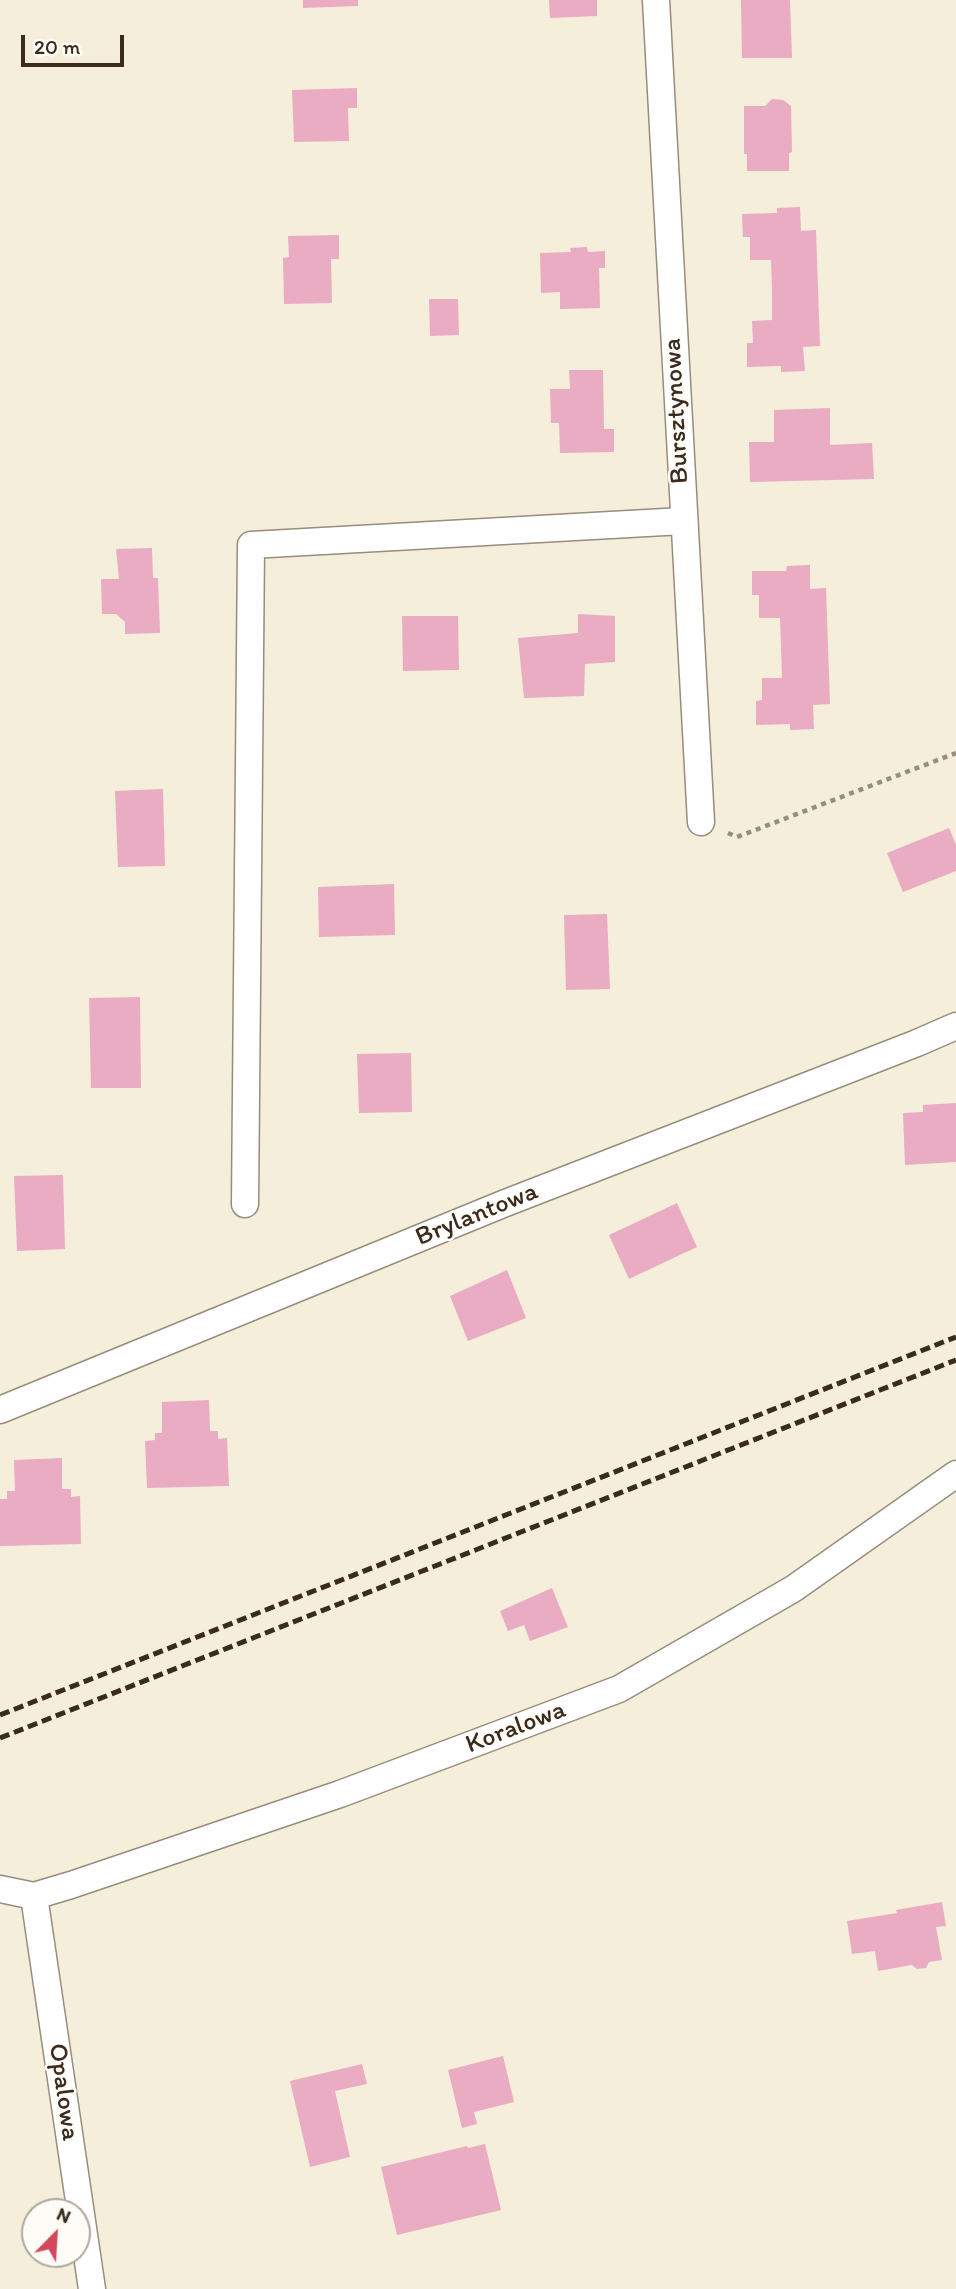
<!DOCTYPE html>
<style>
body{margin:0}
#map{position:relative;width:956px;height:2289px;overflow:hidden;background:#f4eedb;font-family:Itim,sans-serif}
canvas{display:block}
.north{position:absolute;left:21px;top:2198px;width:70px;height:70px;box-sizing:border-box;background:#fdfcf7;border:2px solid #afa8a0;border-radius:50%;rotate:24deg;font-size:19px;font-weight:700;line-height:28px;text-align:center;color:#3b2a1e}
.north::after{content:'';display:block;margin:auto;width:24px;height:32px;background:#d1495b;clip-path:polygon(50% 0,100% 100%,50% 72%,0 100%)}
.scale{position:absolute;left:21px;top:35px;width:103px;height:32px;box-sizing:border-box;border:4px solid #3b2a1e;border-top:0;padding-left:9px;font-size:21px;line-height:24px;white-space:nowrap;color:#3b2a1e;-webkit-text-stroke:5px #fdfcf7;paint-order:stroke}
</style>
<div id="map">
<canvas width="956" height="2289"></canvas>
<div class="north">N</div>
<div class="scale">20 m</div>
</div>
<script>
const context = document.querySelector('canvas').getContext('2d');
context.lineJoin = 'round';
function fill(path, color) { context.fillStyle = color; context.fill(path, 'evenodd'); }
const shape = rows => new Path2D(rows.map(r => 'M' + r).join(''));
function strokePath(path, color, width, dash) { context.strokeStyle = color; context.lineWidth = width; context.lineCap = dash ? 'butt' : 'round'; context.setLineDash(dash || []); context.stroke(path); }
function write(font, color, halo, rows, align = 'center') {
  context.font = font + ' Itim,sans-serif'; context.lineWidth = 5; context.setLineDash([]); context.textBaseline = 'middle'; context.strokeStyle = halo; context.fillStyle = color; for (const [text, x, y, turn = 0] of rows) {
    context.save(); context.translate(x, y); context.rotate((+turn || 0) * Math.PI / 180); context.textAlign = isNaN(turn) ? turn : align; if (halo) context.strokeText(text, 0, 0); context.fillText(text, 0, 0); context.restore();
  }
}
fill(shape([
 [303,0,358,0,358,6,303,8],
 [549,0,597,0,597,16,550,18],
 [741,0,790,0,792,58,742,58],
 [357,88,357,108,348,108,349,141,294,142,292,90],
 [772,99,783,100,791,106,792,152,789,153,789,171,747,171,747,154,744,154,744,106,765,106],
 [800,207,801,231,816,230,820,346,803,347,805,371,781,372,781,366,747,367,747,343,753,343,752,321,772,320,772,290,771,260,750,260,750,237,743,237,742,214,777,213,777,208],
 [339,235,339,259,331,259,332,303,284,304,283,258,289,257,288,236],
 [587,247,588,252,605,251,605,268,599,268,600,308,560,309,560,292,541,293,540,253,571,252,570,248],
 [429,299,458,299,459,335,430,336],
 [569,370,603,370,604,429,614,429,614,452,560,453,559,423,551,423,550,389,570,389],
 [830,408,830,445,872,443,874,479,750,482,749,442,774,442,774,410],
 [152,548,153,578,158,578,160,633,125,634,125,622,116,614,102,614,101,579,119,579,116,549],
 [810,565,810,589,826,588,830,704,813,705,814,729,790,730,790,724,756,725,756,701,762,700,762,678,782,678,781,647,780,618,759,618,759,595,752,595,752,571,786,571,787,566],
 [578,614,615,616,615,662,585,664,584,696,524,698,518,638,578,633],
 [402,616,458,616,459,670,403,671],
 [163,789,165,866,118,867,115,791],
 [949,828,956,845,956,871,903,892,887,853],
 [394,884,395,935,319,937,318,887],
 [607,914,610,989,566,990,564,915],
 [140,997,141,1088,91,1088,89,998],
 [411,1053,412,1112,359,1113,357,1054],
 [956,1103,956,1162,905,1165,903,1113,923,1112,923,1105],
 [63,1175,65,1249,17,1251,14,1176],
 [677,1203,697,1247,629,1279,609,1235],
 [507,1270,526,1318,468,1341,450,1296],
 [209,1400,210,1431,218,1431,218,1439,227,1438,229,1486,147,1488,145,1441,155,1440,155,1433,162,1433,162,1402],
 [62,1458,62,1489,71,1489,71,1497,80,1496,81,1544,0,1546,0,1499,7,1499,7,1491,15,1491,14,1460],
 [552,1588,568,1627,530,1641,524,1625,508,1631,500,1611],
 [942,1902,946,1926,936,1927,942,1960,929,1962,926,1968,917,1969,912,1965,878,1971,875,1951,852,1954,847,1921,897,1913,896,1910],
 [503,2056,514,2102,474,2112,477,2124,462,2128,448,2070],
 [362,2064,367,2084,335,2091,350,2157,310,2167,290,2081],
 [485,2144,501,2210,397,2235,381,2167,467,2146,468,2148]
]), '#eaacc3');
const minor = shape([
 [656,0,701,822],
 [245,1204,251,545,683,521],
 [0,1410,503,1204,917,1043,956,1026],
 [0,1889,34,1896,71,1885,340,1794,619,1689,793,1589,956,1474],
 [34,1896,92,2289]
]);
strokePath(minor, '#988c7c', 29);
strokePath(shape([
 [728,833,737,837,956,753]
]), '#988c7c', 4.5, [5, 5]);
strokePath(minor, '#fff', 26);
strokePath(shape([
 [0,1715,956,1337],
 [0,1738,956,1360]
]), '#3b2a1e', 5, [10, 5]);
write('26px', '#3b2a1e', '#fdfcf7', [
 ["Bursztynowa",677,411,-93],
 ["Brylantowa",477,1215,-22],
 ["Koralowa",516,1728,-21],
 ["Opalowa",63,2092,82]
]);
</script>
